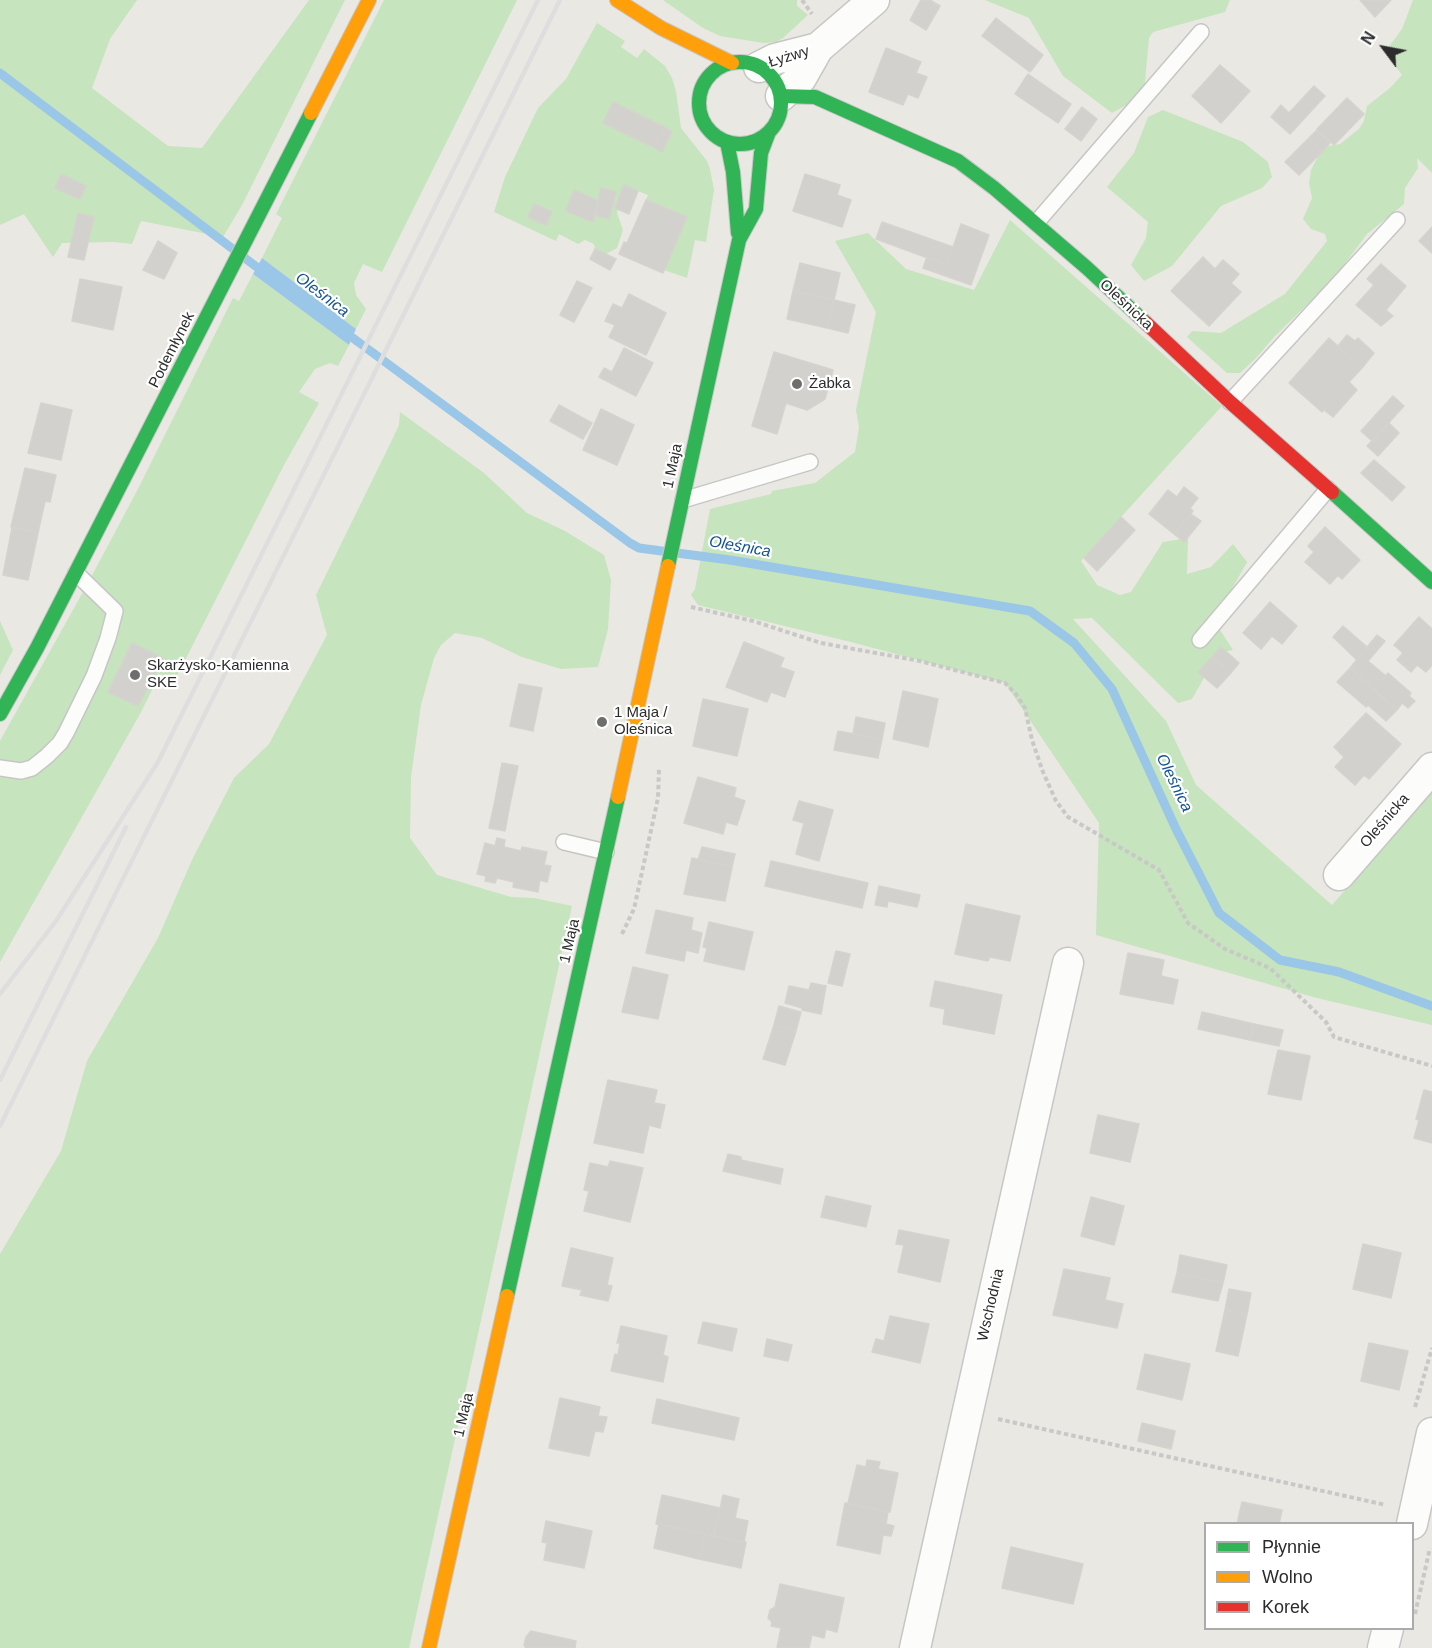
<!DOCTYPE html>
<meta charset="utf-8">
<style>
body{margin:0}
#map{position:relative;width:1432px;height:1648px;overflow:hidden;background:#eae8e2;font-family:Helvetica,sans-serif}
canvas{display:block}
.legend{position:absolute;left:1204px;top:1522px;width:210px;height:108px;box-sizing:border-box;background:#fff;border:2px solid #ababab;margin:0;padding:8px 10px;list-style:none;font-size:18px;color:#2c2c2c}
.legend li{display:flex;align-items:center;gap:12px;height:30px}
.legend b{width:30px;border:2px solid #ababab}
.north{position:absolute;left:1354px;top:18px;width:60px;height:60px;-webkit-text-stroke:4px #fff;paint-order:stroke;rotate:302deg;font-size:16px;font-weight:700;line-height:24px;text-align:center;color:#2c2c2c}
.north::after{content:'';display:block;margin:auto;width:21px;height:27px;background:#2c2c2c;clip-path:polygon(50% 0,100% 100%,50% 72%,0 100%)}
</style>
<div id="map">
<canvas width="1432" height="1648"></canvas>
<ul class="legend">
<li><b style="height:8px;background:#30b455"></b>Płynnie</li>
<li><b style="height:8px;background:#ff9f0a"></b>Wolno</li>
<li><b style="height:8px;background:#e5322d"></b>Korek</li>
</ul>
<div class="north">N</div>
</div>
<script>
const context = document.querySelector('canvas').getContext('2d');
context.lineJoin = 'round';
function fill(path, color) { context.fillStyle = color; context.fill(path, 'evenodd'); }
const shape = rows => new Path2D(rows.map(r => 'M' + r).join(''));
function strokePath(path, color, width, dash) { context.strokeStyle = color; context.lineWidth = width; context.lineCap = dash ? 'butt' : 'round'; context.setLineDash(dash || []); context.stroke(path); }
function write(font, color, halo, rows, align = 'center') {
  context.font = font + ' Helvetica,sans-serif'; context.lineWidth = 4.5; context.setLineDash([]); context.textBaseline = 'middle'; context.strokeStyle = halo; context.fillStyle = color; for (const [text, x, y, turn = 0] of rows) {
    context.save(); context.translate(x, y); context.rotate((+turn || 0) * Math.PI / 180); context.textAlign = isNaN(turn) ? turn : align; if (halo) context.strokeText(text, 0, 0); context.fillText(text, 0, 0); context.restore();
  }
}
fill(shape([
 [0,0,137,0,110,39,92,88,168,146,202,148,309,0,345,0,242,205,223,237,141,221,132,244,114,242,62,243,53,257,24,214,0,225],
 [384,0,517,0,382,272,363,264,354,283,356,295,366,309,356,329,262,258,282,218,276,214],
 [663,0,797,0,797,6,808,15,783,38,776,42,764,43,720,36,703,28],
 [985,0,1230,0,1225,12,1153,32,1149,38,1144,92,1139,98,1112,113,1063,76,1029,18],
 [1413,0,1432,0,1432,173,1417,158,1418,168,1405,188,1404,204,1367,234,1334,278,1275,336,1256,358,1240,373,1227,373,1187,337,1192,331,1221,333,1285,294,1327,241,1325,234,1311,229,1303,219,1312,198,1309,183,1311,170,1323,147,1340,144,1359,129,1364,121,1367,106,1390,88,1402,75,1385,52,1402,29],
 [597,23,625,41,621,47,637,58,644,49,665,66,672,78,676,91,681,128,707,161,710,169,714,190,706,242,695,240,687,278,664,270,686,217,646,200,648,195,625,186,615,208,618,209,617,213,623,230,617,248,606,254,595,249,594,244,585,240,578,244,559,234,556,241,494,212,505,177,538,108,566,79],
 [602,188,615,192,609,219,595,215,592,221,567,211,574,190,598,201],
 [1163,110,1243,142,1268,162,1272,177,1262,188,1221,206,1172,266,1144,281,1131,265,1146,238,1148,222,1107,187,1134,153,1148,117],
 [1010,220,1222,406,1081,561,1097,585,1120,595,1131,592,1163,542,1188,538,1187,574,1211,567,1233,544,1247,562,1214,621,1233,650,1218,653,1192,699,1178,703,1092,618,1073,619,1166,721,1196,785,1332,905,1432,791,1432,1025,1317,998,1096,935,1099,823,1005,683,851,642,706,607,698,605,691,595,695,589,710,509,771,494,772,491,815,483,855,452,859,427,856,410,876,312,835,241,868,233,906,269,974,290],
 [253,274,349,345,338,366,330,363,315,369,299,392,319,403,284,465,175,680,160,674,140,714,0,962,0,741,88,583,138,489,233,298,239,301],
 [400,412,484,473,527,513,565,531,604,555,611,580,608,629,598,667,561,669,522,657,482,638,455,633,441,645,434,658,421,705,411,777,410,838,437,875,511,897,534,898,572,906,409,1648,0,1648,0,1254,61,1151,87,1061,158,938,192,860,234,778,269,744,327,635,316,595,392,440,399,425],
 [0,621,13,650,0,675]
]), '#c6e4bd');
fill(shape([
 [262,258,356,329,349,345,253,274]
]), '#9ac6e7');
strokePath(shape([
 [0,73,266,274],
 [342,330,630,543,639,548,730,560,1030,611,1074,643,1112,689,1176,829,1219,913,1280,960,1339,972,1432,1006]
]), '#9ac6e7', 9);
const building = shape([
 [921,0,930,0,940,6,926,30,910,20,921,0],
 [1360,0,1391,0,1375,17,1360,0],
 [996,18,1043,55,1030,72,982,36,996,18],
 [886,48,921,62,916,73,927,77,918,98,908,94,903,105,869,92,886,48],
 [1220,65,1250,91,1221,123,1192,96,1220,65],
 [1028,74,1071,104,1058,123,1015,94,1028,74],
 [1314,86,1325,96,1290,134,1271,117,1281,105,1289,113,1314,86],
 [1347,98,1364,114,1334,145,1317,129,1347,98],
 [613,102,664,127,653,147,603,123,613,102],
 [1082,107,1097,119,1081,141,1065,129,1082,107],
 [664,127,672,132,662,152,653,147,664,127],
 [1317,130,1330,143,1322,152,1308,139,1317,130],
 [1308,139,1322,152,1299,175,1285,162,1308,139],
 [61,174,86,186,80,199,55,188,61,174],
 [805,174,840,185,837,195,851,200,842,227,793,211,805,174],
 [624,185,638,191,629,214,615,208,624,185],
 [601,188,616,192,609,219,595,215,601,188],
 [574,190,598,201,593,222,566,211,574,190],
 [646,200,687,217,663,273,619,254,624,242,627,243,646,200],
 [534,204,552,212,546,225,528,217,534,204],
 [78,213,94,217,84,260,68,257,78,213],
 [882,222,953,247,947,265,876,239,882,222],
 [961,224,989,235,971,285,923,268,927,257,947,265,961,224],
 [1432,227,1432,253,1419,241,1432,227],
 [158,241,177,253,164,279,143,270,158,241],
 [595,249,616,259,610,270,590,259,595,249],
 [1203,257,1215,269,1223,260,1239,274,1231,283,1241,292,1209,326,1171,291,1203,257],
 [800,263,840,273,834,300,793,291,800,263],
 [1381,264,1406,286,1386,310,1393,316,1381,326,1356,305,1374,285,1367,279,1381,264],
 [80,279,122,287,113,330,72,321,80,279],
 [577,281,592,288,574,322,560,315,577,281],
 [793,291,834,300,827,328,787,319,793,291],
 [629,294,666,313,646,355,609,337,615,325,605,321,613,304,622,308,629,294],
 [834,300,855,305,848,333,827,328,834,300],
 [1347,335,1355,341,1358,338,1374,353,1362,368,1338,346,1347,335],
 [1329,338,1362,368,1349,382,1357,390,1333,417,1324,410,1322,412,1289,383,1329,338],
 [624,348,653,363,636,396,599,377,604,368,612,372,624,348],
 [774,352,833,370,825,399,807,410,786,403,777,434,752,426,774,352],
 [1393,396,1404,406,1372,441,1361,431,1393,396],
 [41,403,72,410,61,460,28,453,41,403],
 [559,405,592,423,583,439,550,421,559,405],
 [601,409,634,425,617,465,583,450,601,409],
 [1389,423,1399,433,1378,456,1367,446,1389,423],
 [1374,460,1405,487,1392,501,1361,473,1374,460],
 [25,468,56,475,50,502,45,501,38,533,11,527,25,468],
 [1184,487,1198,498,1190,508,1193,511,1174,534,1149,514,1168,490,1177,497,1184,487],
 [1191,514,1201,521,1184,542,1174,534,1191,514],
 [1121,517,1135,530,1097,571,1084,558,1121,517],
 [1325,527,1360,560,1342,579,1338,575,1330,584,1305,562,1314,552,1308,546,1325,527],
 [12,528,38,533,28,580,3,575,12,528],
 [1270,602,1297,626,1282,644,1272,636,1261,649,1243,633,1270,602],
 [1419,617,1432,629,1432,665,1426,672,1417,665,1411,672,1397,660,1403,653,1394,645,1419,617],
 [1343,626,1367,647,1357,660,1333,637,1343,626],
 [1377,635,1385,641,1368,661,1386,676,1374,690,1350,668,1377,635],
 [744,642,784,658,780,667,794,672,785,697,771,692,767,702,726,687,744,642],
 [132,643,163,658,138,706,108,692,132,643],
 [1221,647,1239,663,1231,673,1212,657,1221,647],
 [1212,657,1231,673,1217,688,1198,672,1212,657],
 [1350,668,1397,710,1386,721,1368,705,1366,707,1337,682,1350,668],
 [1388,673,1411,693,1409,696,1415,701,1408,708,1402,703,1397,710,1374,690,1388,673],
 [519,684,542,688,533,731,510,726,519,684],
 [903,691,938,699,928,747,893,739,903,691],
 [703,699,748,709,737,756,693,746,703,699],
 [1366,713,1401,744,1369,779,1364,775,1355,785,1335,767,1344,757,1334,747,1366,713],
 [856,717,885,723,882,739,853,734,856,717],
 [838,731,882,739,878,758,834,750,838,731],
 [502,763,518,766,510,804,495,800,502,763],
 [698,777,736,788,734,797,745,801,737,825,726,822,723,834,684,823,698,777],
 [495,800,510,804,505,831,489,828,495,800],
 [799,801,833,810,819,861,796,854,804,823,793,820,799,801],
 [497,838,505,840,504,847,521,851,522,847,547,852,544,865,551,866,547,882,540,880,538,892,513,887,514,882,497,878,495,883,485,881,486,876,477,874,485,843,495,846,497,838],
 [702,847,735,854,732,867,698,860,702,847],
 [692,858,732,867,725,901,684,894,692,858],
 [771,861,868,883,862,908,765,886,771,861],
 [879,886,920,895,917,907,888,901,887,907,875,905,879,886],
 [966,904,1020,916,1010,961,990,957,988,961,955,954,966,904],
 [656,910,693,918,691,930,702,933,698,953,686,950,684,961,646,953,656,910],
 [709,922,753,932,744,970,704,961,707,948,703,947,709,922],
 [836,951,850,954,842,986,828,983,836,951],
 [1128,953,1164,960,1161,976,1178,980,1173,1004,1120,994,1128,953],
 [633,967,668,975,658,1019,622,1012,633,967],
 [935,981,1002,995,994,1034,943,1024,945,1009,930,1006,935,981],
 [811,983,826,986,821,1014,802,1010,802,1008,785,1003,789,986,809,990,811,983],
 [779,1006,801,1012,796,1031,774,1025,779,1006],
 [1202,1012,1254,1024,1250,1040,1198,1029,1202,1012],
 [1254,1024,1283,1030,1279,1046,1250,1040,1254,1024],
 [774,1025,796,1031,785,1065,763,1059,774,1025],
 [1278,1050,1310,1056,1301,1100,1268,1094,1278,1050],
 [608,1080,657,1090,654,1103,665,1105,660,1128,649,1125,643,1153,594,1143,608,1080],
 [1424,1090,1432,1092,1432,1143,1414,1138,1419,1120,1416,1119,1424,1090],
 [1098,1115,1139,1124,1130,1162,1090,1153,1098,1115],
 [728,1154,741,1157,741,1160,783,1169,780,1184,723,1171,728,1154],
 [610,1161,643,1168,630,1222,584,1211,589,1191,584,1190,590,1163,608,1167,610,1161],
 [826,1196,871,1206,866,1227,821,1217,826,1196],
 [1091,1197,1124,1206,1114,1245,1081,1236,1091,1197],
 [899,1230,949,1240,940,1282,898,1272,904,1245,896,1244,899,1230],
 [1363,1244,1401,1253,1391,1298,1353,1289,1363,1244],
 [571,1248,613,1258,607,1285,612,1286,608,1301,580,1295,582,1290,562,1286,571,1248],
 [1180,1255,1227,1265,1223,1283,1177,1273,1180,1255],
 [1064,1269,1110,1278,1105,1300,1123,1304,1117,1328,1053,1315,1064,1269],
 [1177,1273,1223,1283,1218,1301,1172,1292,1177,1273],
 [1229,1289,1251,1293,1247,1314,1225,1310,1229,1289],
 [1225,1310,1247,1314,1238,1356,1216,1351,1225,1310],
 [890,1316,929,1324,920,1363,872,1352,876,1339,884,1341,890,1316],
 [703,1322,737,1329,732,1351,698,1343,703,1322],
 [621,1326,667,1336,663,1355,668,1357,663,1382,611,1371,615,1354,618,1355,620,1343,617,1343,621,1326],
 [767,1339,792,1345,788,1361,764,1356,767,1339],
 [1369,1343,1408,1351,1399,1390,1361,1381,1369,1343],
 [1145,1354,1190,1364,1182,1400,1137,1389,1145,1354],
 [560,1398,600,1407,598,1416,607,1417,603,1432,595,1431,589,1456,549,1448,560,1398],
 [657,1399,739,1418,734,1440,652,1423,657,1399],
 [1142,1423,1175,1431,1171,1449,1138,1441,1142,1423],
 [867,1460,880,1462,878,1469,898,1473,890,1512,848,1503,857,1465,866,1467,867,1460],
 [662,1495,720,1508,714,1536,656,1524,662,1495],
 [723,1495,739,1499,735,1518,748,1521,744,1542,714,1536,723,1495],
 [1242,1502,1282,1510,1279,1524,1237,1524,1242,1502],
 [845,1503,888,1512,886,1524,894,1526,891,1536,883,1535,880,1554,837,1545,845,1503],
 [546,1521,592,1531,584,1568,544,1560,547,1543,542,1542,546,1521],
 [659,1524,705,1534,699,1559,654,1548,659,1524],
 [705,1534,746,1542,741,1568,699,1559,705,1534],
 [1011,1547,1083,1564,1073,1604,1002,1588,1011,1547],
 [780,1584,844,1598,837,1632,826,1629,824,1638,812,1635,809,1648,777,1648,781,1628,771,1626,772,1622,768,1618,770,1610,775,1607,780,1584],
 [531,1631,576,1641,575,1648,526,1648,524,1645,526,1637,531,1631]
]);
fill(building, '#d3d1cd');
strokePath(building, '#d5d3ce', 1.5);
const lane = shape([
 [1036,223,1201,32],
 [1230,402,1397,220],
 [683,500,810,462],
 [1200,640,1328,489],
 [0,768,21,771,32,768,47,756,60,743,66,733,94,676,108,638,115,611,76,573],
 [564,842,606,852]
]);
const street = shape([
 [759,67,775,59,818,48],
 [781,96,801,78,818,48,874,0],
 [1339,875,1432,768],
 [1412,1524,1432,1433],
 [915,1648,1068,963],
 [1383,1648,1388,1628]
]);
const fast = shape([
 '699 103a41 41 0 1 1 82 0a41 41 0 1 1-82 0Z',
 [781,96,815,97,958,161,994,188,1087,268,1146,323],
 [727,142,733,172,738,233],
 [1332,492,1432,582],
 [668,566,739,240,756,209,761,153,769,132],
 [0,714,37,648,311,113],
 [507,1296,618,797]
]);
const slow = shape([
 [617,0,661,28,732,63],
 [311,113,369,0],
 [618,797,668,566],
 [429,1648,507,1296]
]);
const jam = shape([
 [1146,323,1230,402,1332,492]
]);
strokePath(lane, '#c7c6c6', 18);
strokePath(street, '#c7c6c6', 33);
strokePath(fast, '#c7c6c6', 16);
strokePath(slow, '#c7c6c6', 16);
strokePath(jam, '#c7c6c6', 16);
strokePath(shape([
 [802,0,812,14],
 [691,607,753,621,821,643,920,661,1005,683,1016,694,1025,708,1032,740,1043,772,1056,801,1068,817,1159,870,1188,923,1225,949,1270,968,1326,1022,1334,1037,1432,1066],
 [622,934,634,909,658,798,659,769],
 [1415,1407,1432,1348],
 [998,1419,1386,1505],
 [1415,1614,1430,1548]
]), '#c8c8c7', 4, [4.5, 3]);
strokePath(lane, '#fcfcfb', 15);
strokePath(street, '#fcfcfb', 30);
strokePath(fast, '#30b455', 14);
strokePath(slow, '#ff9f0a', 14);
strokePath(jam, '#e5322d', 14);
strokePath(shape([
 [0,994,56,921,158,762,538,0],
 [0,1080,126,827],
 [0,1126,560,0]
]), '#dededf', 4.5);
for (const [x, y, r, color] of [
 [797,384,6,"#6e6e6c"],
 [135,675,6,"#6e6e6c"],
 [602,722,6,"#6e6e6c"]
]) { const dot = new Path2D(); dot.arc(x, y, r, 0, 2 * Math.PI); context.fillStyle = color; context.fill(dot); strokePath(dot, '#fff', 2); }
write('15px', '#2c2c2c', '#fff', [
 ["Łyżwy",789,57,-17],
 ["Oleśnicka",1126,305,43],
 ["Podemłynek",172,350,-63],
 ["1 Maja",673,466,-78],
 ["Oleśnicka",1385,821,-49],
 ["1 Maja",570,941,-77],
 ["Wschodnia",991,1305,-77],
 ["1 Maja",464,1415,-77]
]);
write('15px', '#2c2c2c', '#fff', [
 ["Żabka",809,384],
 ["Skarżysko-Kamienna",147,666],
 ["SKE",147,683],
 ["1 Maja /",614,713],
 ["Oleśnica",614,730]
], 'left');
write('italic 16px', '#145397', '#fff', [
 ["Oleśnica",322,295,37],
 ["Oleśnica",740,547,10],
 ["Oleśnica",1174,783,64]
]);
</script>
